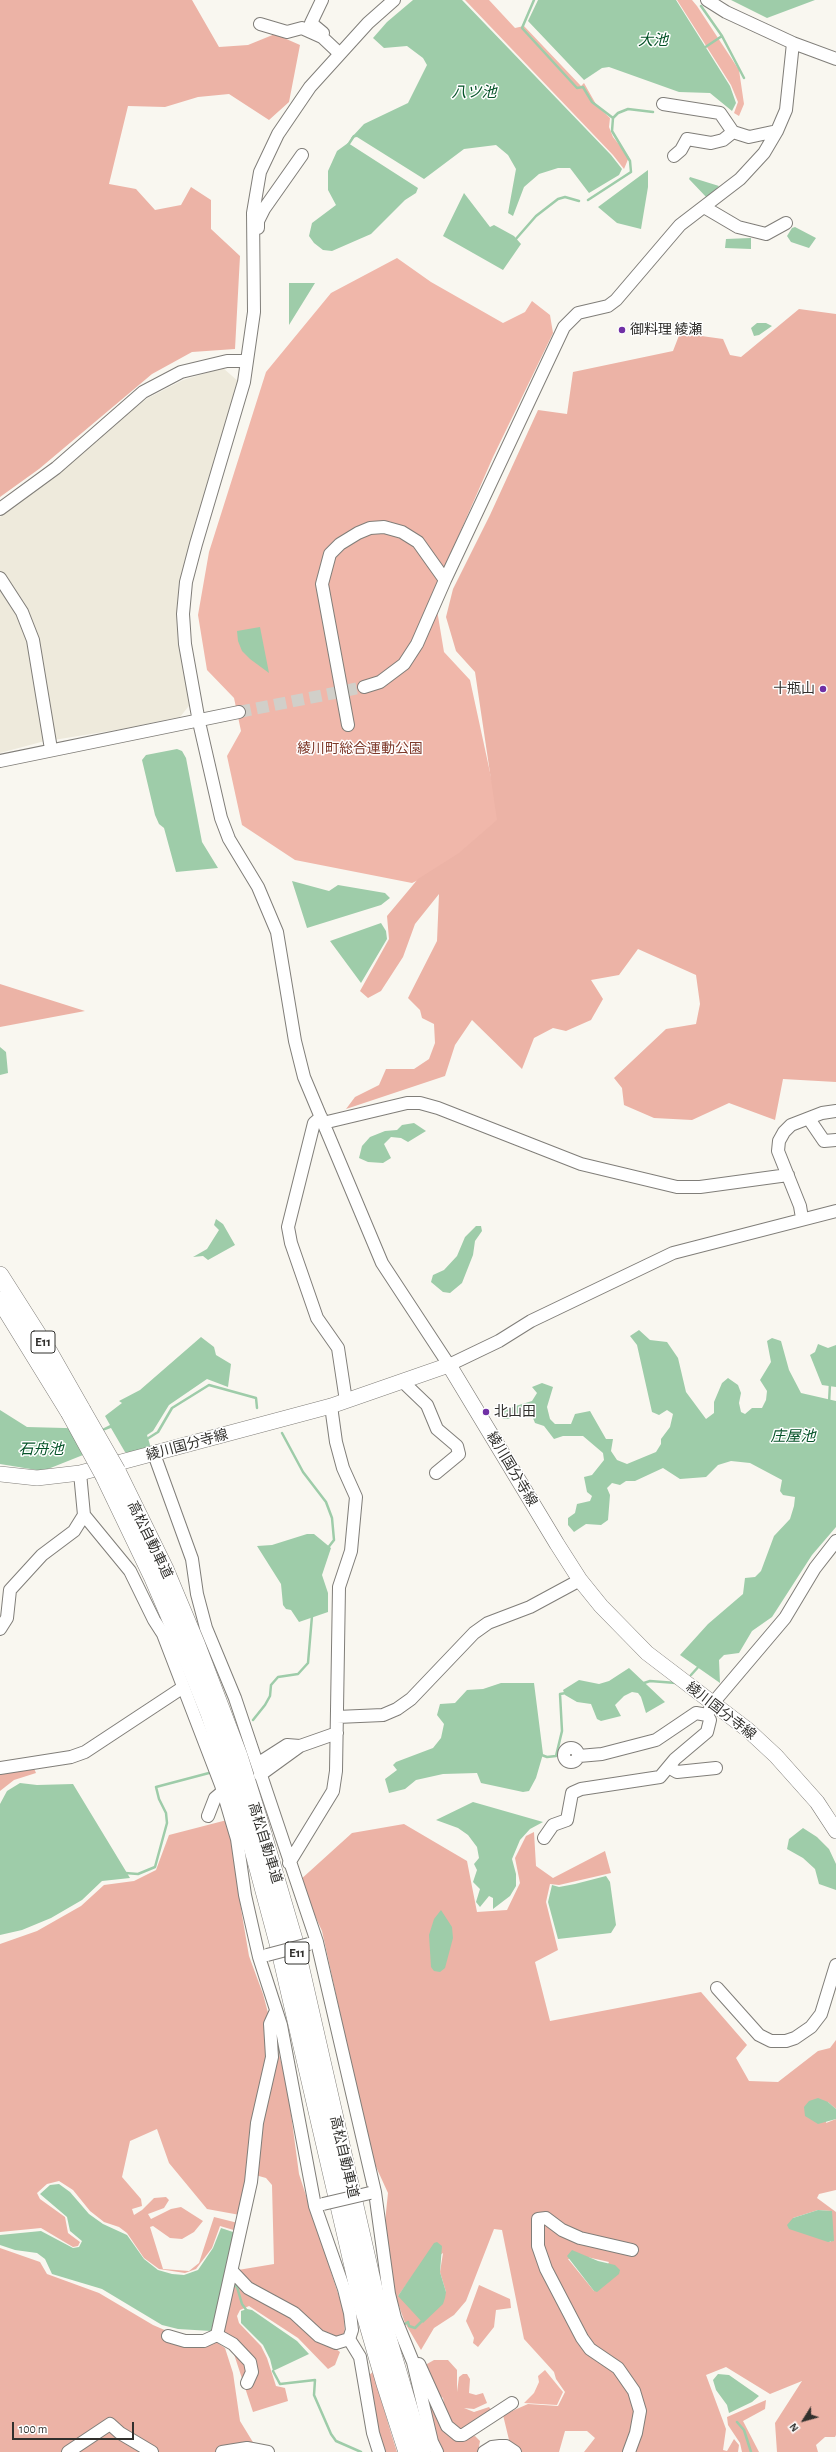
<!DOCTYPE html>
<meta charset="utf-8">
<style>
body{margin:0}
#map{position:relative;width:836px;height:2452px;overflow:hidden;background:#f9f7f0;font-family:"Alegreya Sans",sans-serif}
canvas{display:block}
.north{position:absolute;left:784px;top:2400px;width:40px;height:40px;-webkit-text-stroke:3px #fff;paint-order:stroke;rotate:233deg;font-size:11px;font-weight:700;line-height:16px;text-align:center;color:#31302d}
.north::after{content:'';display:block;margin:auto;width:14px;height:18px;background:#31302d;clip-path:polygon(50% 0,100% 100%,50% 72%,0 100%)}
.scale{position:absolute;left:12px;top:2422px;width:122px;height:18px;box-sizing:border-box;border:2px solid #31302d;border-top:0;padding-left:5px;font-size:12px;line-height:14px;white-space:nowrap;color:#31302d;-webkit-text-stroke:3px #fff;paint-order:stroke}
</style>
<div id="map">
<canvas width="836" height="2452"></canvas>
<div class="north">N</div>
<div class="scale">100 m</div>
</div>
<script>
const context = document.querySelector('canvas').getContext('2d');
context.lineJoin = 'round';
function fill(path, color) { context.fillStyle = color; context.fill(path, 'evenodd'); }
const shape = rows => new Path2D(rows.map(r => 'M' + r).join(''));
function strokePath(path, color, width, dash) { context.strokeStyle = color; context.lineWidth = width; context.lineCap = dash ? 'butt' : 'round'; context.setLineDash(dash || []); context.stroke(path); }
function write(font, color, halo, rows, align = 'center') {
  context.font = font + ' "Alegreya Sans","Noto Sans JP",sans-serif'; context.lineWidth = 3; context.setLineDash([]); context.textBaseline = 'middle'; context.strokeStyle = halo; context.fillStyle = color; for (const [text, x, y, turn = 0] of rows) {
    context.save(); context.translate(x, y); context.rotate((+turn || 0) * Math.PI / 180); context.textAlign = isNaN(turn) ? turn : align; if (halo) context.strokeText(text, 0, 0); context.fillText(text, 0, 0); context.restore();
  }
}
fill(shape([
 [223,368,239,382,181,576,179,596,177,618,180,654,192,702,180,717,122,729,41,742,0,753,0,517,47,482,131,410,148,398,183,380]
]), '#eeeadc');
fill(shape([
 [465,0,489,0,515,28,524,26,581,86,584,83,597,106,610,118,609,127,613,137,629,157,624,169,613,155],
 [677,0,692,0,697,6,739,70,744,104,739,116,734,113,738,102,731,85],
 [397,258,431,282,503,323,525,312,532,301,550,315,553,333,493,457,434,592,444,652,470,680,501,823,462,860,412,883,295,860,242,825,227,756,241,731,234,698,207,670,198,615,209,552,266,372,331,293],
 [545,2370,563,2392,557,2405,524,2403,534,2393,539,2382,538,2376]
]), '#f0b7aa');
fill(shape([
 [0,0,192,0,219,47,248,45,275,34,300,45,289,102,269,120,229,94,198,97,165,107,128,106,109,184,136,189,155,210,181,205,191,187,211,200,211,229,240,256,235,349,192,352,152,374,39,469,0,497],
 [799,309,836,314,836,1082,783,1079,775,1120,729,1103,692,1120,654,1118,624,1105,622,1088,614,1078,666,1029,696,1024,700,1004,696,975,638,949,619,975,591,980,603,999,591,1020,566,1031,553,1028,534,1038,522,1069,472,1020,455,1045,445,1076,346,1109,355,1097,379,1085,386,1069,414,1069,429,1059,435,1043,434,1024,422,1018,420,1010,408,998,437,941,439,894,415,924,403,957,381,991,368,998,360,991,389,939,387,916,418,879,459,853,497,820,475,672,456,651,446,617,453,589,490,515,538,410,567,414,573,372,673,351,680,333,723,339,730,355,741,357],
 [0,984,85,1011,0,1027],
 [33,1766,36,1773,14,1780,0,1791,0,1772],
 [227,1820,238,1865,241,1909,249,1956,263,1994,287,2084,299,2174,344,2312,345,2336,336,2339,250,2283,238,2270,274,2264,272,2185,266,2178,248,2173,240,2215,207,2209,169,2163,157,2129,130,2141,122,2177,141,2199,142,2206,132,2209,134,2215,142,2210,154,2198,166,2197,169,2200,164,2208,148,2214,151,2219,171,2209,181,2207,203,2221,194,2232,182,2239,170,2238,153,2226,150,2227,163,2269,189,2271,199,2263,214,2217,238,2223,237,2231,220,2226,212,2248,196,2269,185,2273,159,2269,144,2258,127,2233,119,2227,104,2222,90,2211,73,2190,59,2181,47,2184,37,2193,40,2199,65,2217,68,2233,80,2242,78,2246,73,2247,41,2228,0,2232,0,1944,37,1931,81,1906,104,1885,134,1881,156,1870,169,1835],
 [404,1824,467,1861,477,1912,507,1910,520,1883,515,1858,526,1836,534,1832,536,1866,553,1878,605,1851,611,1873,559,1885,550,1884,546,1902,558,1950,535,1962,550,2021,701,1992,747,2045,736,2058,749,2081,778,2082,818,2051,830,2048,836,2040,836,2109,828,2102,826,2123,836,2119,836,2190,819,2194,817,2198,836,2212,836,2435,835,2437,825,2437,816,2445,818,2452,777,2452,775,2423,802,2381,770,2394,726,2367,706,2375,726,2429,723,2450,727,2451,734,2439,739,2445,738,2452,584,2452,595,2438,587,2431,565,2431,559,2452,520,2452,510,2444,503,2415,528,2404,558,2406,565,2392,556,2379,554,2372,524,2339,502,2230,494,2229,466,2301,454,2315,434,2328,421,2350,405,2323,394,2292,385,2222,388,2193,372,2158,322,1931,299,1881,352,1833],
 [818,2210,831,2211,831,2242,805,2233,793,2218],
 [443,2253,440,2272,446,2292,398,2296,414,2274],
 [587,2257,609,2262,594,2291,568,2259],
 [0,2248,40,2262,47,2274,99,2293,153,2325,174,2334,206,2335,225,2348,233,2373,240,2421,259,2452,0,2452],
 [234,2278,290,2314,340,2352,335,2365,328,2369,298,2338,249,2306,240,2310,237,2316,239,2323,261,2346,267,2358,276,2386,285,2388,288,2401,253,2412,230,2342,221,2333],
 [479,2285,510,2299,511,2308,496,2310,494,2327,478,2347,473,2343,474,2338,466,2321],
 [434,2360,448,2360,457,2370,457,2392,459,2377,463,2374,467,2374,470,2379,469,2393,476,2395,483,2393,487,2403,474,2409,464,2408,474,2412,489,2407,492,2411,460,2431,446,2416,443,2398,437,2393,427,2372,427,2364],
 [419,2369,441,2420,464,2438,475,2436,480,2441,478,2452,440,2452],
 [373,2372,391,2433,397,2452,384,2452,376,2428,370,2389,369,2375],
 [766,2400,765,2409,743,2421,759,2452,742,2452,740,2443,728,2425,727,2417]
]), '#ecb3a6');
fill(shape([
 [413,0,462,0,611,155,622,169,619,175,589,193,570,168,558,168,539,174,524,187,513,216,508,213,516,169,508,155,496,145,464,149,424,179,357,137,351,138,364,124,408,103,427,65,423,58,407,46,384,48,373,38,387,22],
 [538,0,676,0,730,86,736,103,732,111,710,93,679,92,609,67,602,68,584,80,528,21],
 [731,0,815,0,767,18],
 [348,143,418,188,416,193,405,200,371,234,332,251,323,250,314,243,309,236,312,223,336,205,328,190,328,171,337,151],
 [648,170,648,187,641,229,617,223,598,207],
 [690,177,719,186,708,199,689,179],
 [464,193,490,227,494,225,514,236,521,244,503,270,443,236],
 [795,227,816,238,809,248,791,242,787,236,792,228],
 [751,238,751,249,725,248,726,239],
 [289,283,315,283,289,325],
 [757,323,766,323,772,326,759,335,754,336,751,328],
 [260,627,269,673,250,659,242,651,238,641,237,631],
 [177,749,182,751,186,758,202,842,218,868,176,872,164,828,159,824,155,815,142,760,146,755],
 [292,881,329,891,338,885,385,893,390,898,381,905,307,928],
 [381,923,386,931,387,939,361,983,330,941],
 [0,1047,6,1052,8,1073,0,1075],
 [414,1123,426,1131,408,1142,401,1138,391,1137,384,1144,391,1158,383,1163,368,1162,359,1158,362,1146,370,1137,385,1131,397,1130,402,1125],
 [216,1219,223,1224,235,1245,208,1260,203,1256,193,1257,207,1249,219,1230,214,1225],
 [476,1226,481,1226,482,1231,475,1241,473,1255,462,1283,450,1293,443,1292,431,1282,433,1275,444,1270,457,1256,465,1237],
 [639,1330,650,1340,667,1342,678,1358,686,1392,706,1419,714,1413,714,1402,722,1383,728,1378,738,1385,741,1393,739,1403,741,1412,745,1414,752,1408,762,1408,766,1400,767,1391,760,1380,771,1362,767,1341,772,1338,781,1341,789,1370,801,1393,836,1401,836,1527,812,1555,772,1617,752,1631,739,1653,724,1655,719,1660,720,1683,680,1655,708,1624,743,1594,745,1578,755,1577,761,1571,774,1536,790,1519,794,1506,795,1497,783,1495,780,1491,782,1480,750,1463,731,1461,718,1465,706,1477,680,1479,663,1468,635,1481,626,1481,620,1485,612,1483,607,1488,610,1495,608,1520,601,1525,586,1524,574,1532,568,1525,568,1518,575,1513,577,1504,590,1501,592,1496,587,1492,584,1477,592,1475,604,1460,603,1453,583,1436,563,1436,554,1439,544,1426,535,1423,533,1418,527,1413,517,1414,509,1419,503,1419,500,1414,506,1409,532,1401,537,1393,532,1387,542,1383,553,1387,547,1407,550,1419,555,1424,571,1424,575,1414,590,1411,606,1439,613,1439,611,1451,617,1460,627,1464,656,1452,661,1444,661,1439,670,1427,673,1414,667,1410,659,1415,652,1412,637,1345,630,1336],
 [201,1337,214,1347,216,1355,231,1364,228,1387,207,1379,169,1405,153,1431,147,1435,151,1448,130,1454,125,1452,111,1428,103,1431,83,1455,43,1471,0,1464,0,1410,27,1427,102,1429,110,1425,105,1416,122,1403,119,1401,140,1390],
 [818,1344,828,1348,836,1345,836,1387,822,1385,810,1355,815,1352],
 [307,1534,314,1534,331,1548,322,1575,328,1593,328,1612,299,1622,291,1610,286,1609,283,1605,281,1584,257,1546,272,1545],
 [629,1668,665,1702,646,1713,641,1697,638,1693,632,1692,624,1696,615,1705,621,1716,601,1721,597,1719,591,1704,577,1702,565,1695,563,1690,579,1680,599,1684,609,1681],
 [501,1683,534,1683,543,1754,536,1778,529,1791,523,1792,481,1783,477,1773,443,1774,416,1780,405,1789,389,1793,385,1779,397,1770,393,1765,396,1762,433,1748,441,1738,444,1724,437,1715,440,1704,455,1703,467,1690,483,1689],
 [20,1783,37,1785,73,1784,130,1878,102,1881,82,1900,51,1918,22,1930,0,1935,0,1804,7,1791],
 [473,1802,543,1822,530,1829,520,1840,512,1859,516,1874,516,1886,510,1896,493,1909,493,1898,489,1896,480,1907,476,1902,480,1889,473,1882,477,1870,474,1864,479,1858,477,1847,468,1835,458,1828,436,1820],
 [803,1828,817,1837,829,1849,836,1864,836,1890,819,1884,815,1869,803,1858,787,1849,789,1839],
 [606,1876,610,1882,616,1925,611,1933,558,1939,548,1902,552,1885,559,1887,575,1884],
 [441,1910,452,1927,453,1938,445,1968,440,1972,434,1971,431,1967,429,1935,434,1919],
 [818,2098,828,2102,836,2109,836,2119,818,2124,805,2116,804,2107,809,2101],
 [59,2184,70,2192,89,2214,103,2224,127,2235,144,2259,158,2270,172,2274,184,2275,198,2270,213,2248,221,2228,236,2233,211,2331,178,2329,162,2325,102,2289,52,2274,45,2259,37,2253,15,2250,0,2245,0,2235,41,2231,73,2248,79,2247,82,2241,70,2231,67,2217,40,2194,50,2185],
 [818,2210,832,2211,834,2241,828,2242,789,2229,787,2225,793,2218],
 [437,2242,442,2246,440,2272,446,2292,445,2298,443,2304,423,2323,398,2296,434,2243],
 [572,2250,598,2261,615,2265,620,2270,619,2274,597,2292,594,2291,567,2256],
 [247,2309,252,2310,297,2341,309,2354,273,2371,270,2359,263,2345,241,2323,241,2311],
 [718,2374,729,2375,759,2396,752,2402,729,2413,727,2405,716,2390,713,2380]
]), '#9ecca9');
strokePath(shape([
 [534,0,522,28,577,88,583,87,592,102,613,118],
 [701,6,722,36,744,78],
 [704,48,722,36],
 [348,145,354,136],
 [588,200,631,172,630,161,612,131,613,118,618,113,628,109,653,112],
 [515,240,536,216,558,199,565,197,579,201],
 [829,1403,830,1384],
 [282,1433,303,1472,326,1502,332,1518,334,1540,327,1549],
 [147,1439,158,1432,172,1408,209,1385,256,1398,257,1408],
 [691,1675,700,1665],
 [641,1684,650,1681,676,1683],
 [253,1720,265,1705,270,1696,271,1685,278,1677,298,1674,308,1663,312,1616],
 [539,1754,547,1757,556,1756,562,1731,560,1694,566,1693],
 [125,1873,138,1874,155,1867,167,1823,166,1813,159,1799,156,1787,209,1773],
 [232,2283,237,2287,242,2304,247,2311],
 [403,2325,408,2322,409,2326,415,2328,423,2320],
 [273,2371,280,2384,315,2380,314,2395,331,2434,336,2441,361,2452],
 [737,2422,744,2430,751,2452]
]), '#9ecca9', 2.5);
strokePath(shape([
 [239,712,364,687]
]), '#d1cfc9', 12, [12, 6]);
const minor = shape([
 [322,0,311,23,323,33],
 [394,0,368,23,310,87,278,134,260,172,253,213,254,312,244,382,196,544,186,582,183,614,185,644,199,722,221,818,229,839,258,887,277,932,295,1041,304,1077,382,1263,449,1365,499,1341,531,1321,673,1253,836,1211],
 [707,0,726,12,793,43,836,59],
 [260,24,287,32,302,28,322,37,339,53],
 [663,104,720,113,733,132],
 [674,156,681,150,687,139,711,143,723,140,733,132,749,137,777,131],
 [704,207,738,227,766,234,786,223],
 [258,228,258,221,264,209,302,155],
 [0,509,56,468,143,392,181,372,227,361,246,361],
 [0,578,22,612,33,640,51,749],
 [364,687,380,682,404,664,417,644,445,580,564,327,578,313,608,306,616,300,680,225,740,179,764,153,777,131,786,110,793,43],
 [348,725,322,584,330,554,340,544,358,533,370,528,384,527,402,532,418,542,445,580],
 [0,761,239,712],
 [321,1117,314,1123,288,1227,291,1243,317,1318,338,1348,346,1401],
 [809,1119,824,1141,836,1140],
 [323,1123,407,1103,420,1103,438,1108,581,1164,677,1187,700,1187,788,1175],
 [802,1218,800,1206,778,1151,779,1141,784,1132,791,1125,822,1113,836,1111],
 [403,1382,427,1405,437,1429,457,1446,459,1454,436,1473],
 [154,1454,192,1559,197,1594,206,1628,235,1698,317,1942,375,2192,389,2294,395,2318,413,2362,432,2442,437,2452],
 [80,1473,84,1515,130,1571,154,1620,163,1634,221,1785,237,1839,245,1895,259,1957,281,2025,315,2206,344,2289,350,2313,352,2330,349,2339,360,2357,373,2433,379,2452],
 [0,1629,7,1618,10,1590,42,1555,74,1531,84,1515],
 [337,1717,383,1715,397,1709,411,1699,474,1633,488,1623,530,1607,580,1580],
 '564 1755a7 7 0 1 1 14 0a7 7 0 1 1-14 0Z',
 [579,1756,602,1754,656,1740,696,1713,707,1715],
 [262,1761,287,1745,300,1746],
 [0,1768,71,1757,85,1752,182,1688],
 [670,1768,677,1772,716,1768],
 [260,1775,300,1746,337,1733],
 [208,1816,215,1798,221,1793],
 [544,1838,553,1825,567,1820,572,1793,581,1789,660,1777,675,1759,707,1732,710,1720,707,1715,713,1703,785,1618,815,1568,836,1541],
 [289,1863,333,1791,336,1771,339,1587,351,1551,356,1497,343,1468,336,1442,331,1406],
 [717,1988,759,2035,771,2041,786,2041,795,2038,811,2027,821,2014,836,1965],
 [232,2271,248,2288,294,2313,319,2336,336,2343,349,2339],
 [217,2335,251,2182,257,2123,272,2057,270,2024,275,2013],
 [217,2335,233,2344,250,2362,252,2372,247,2383],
 [168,2336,185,2341,204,2341,217,2335],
 [419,2364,447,2426,458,2435,463,2435,512,2403],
 [68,2452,110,2424,120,2433,152,2452],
 [222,2452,247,2448,268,2452],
 [484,2452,492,2447,500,2446,506,2446,515,2452],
 [629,2452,636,2433,640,2411,634,2391,618,2368,590,2349,582,2338,546,2269,538,2246,538,2219,546,2218,562,2230,580,2238,632,2250]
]);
const major = shape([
 [0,1474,37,1478,80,1473,331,1406,449,1365,557,1544,580,1580,601,1606,647,1653,748,1730,776,1756,817,1802,836,1831]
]);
const highway = shape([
 [0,1275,49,1352,82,1410],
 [0,1300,69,1412],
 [117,1471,165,1569,196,1643,239,1756,258,1817,295,1943,376,2298,422,2452],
 [104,1476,152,1576,183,1648,209,1713,245,1820,279,1947,361,2301,385,2384,407,2452]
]);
strokePath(minor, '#807e79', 14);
strokePath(major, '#807e79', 16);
strokePath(highway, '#807e79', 18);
strokePath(minor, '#fff', 12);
strokePath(major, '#fff', 15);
strokePath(highway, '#fff', 17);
const minorBridge = shape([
 [267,1955,309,1944],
 [323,2204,370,2193]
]);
const highwayBridge = shape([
 [82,1410,117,1471],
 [69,1412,104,1476]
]);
strokePath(minorBridge, '#807e79', 14, []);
strokePath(highwayBridge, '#807e79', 18, []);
strokePath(minorBridge, '#fff', 12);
strokePath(highwayBridge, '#fff', 17);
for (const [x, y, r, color] of [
 [622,330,4,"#7030a5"],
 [823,689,4,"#7030a5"],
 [486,1412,4,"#7030a5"]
]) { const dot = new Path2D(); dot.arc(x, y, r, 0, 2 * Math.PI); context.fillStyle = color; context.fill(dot); strokePath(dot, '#fff', 1.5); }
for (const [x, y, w] of [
 [43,1342,24],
 [297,1953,24]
]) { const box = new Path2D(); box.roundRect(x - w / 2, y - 11, w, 22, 3); context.fillStyle = '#fff'; context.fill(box); strokePath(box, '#31302d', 1); }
write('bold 13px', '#31302d', null, [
 ["E11",43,1342],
 ["E11",297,1953]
]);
write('14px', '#31302d', '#fff', [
 ["御料理 綾瀬",630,330],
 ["十瓶山",815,689,"right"],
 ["北山田",494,1412]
], 'left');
write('14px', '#7e392a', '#fff', [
 ["綾川町総合運動公園",360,749]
]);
write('14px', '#31302d', '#fff', [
 ["綾川国分寺線",187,1445,-15],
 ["綾川国分寺線",512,1469,59],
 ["高松自動車道",150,1540,64],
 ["綾川国分寺線",721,1711,38],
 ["高松自動車道",265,1843,73],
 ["高松自動車道",344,2157,77]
]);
write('italic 15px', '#045227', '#fff', [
 ["大池",653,40],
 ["八ツ池",474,92],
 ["庄屋池",793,1436],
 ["石舟池",41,1449]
]);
</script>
